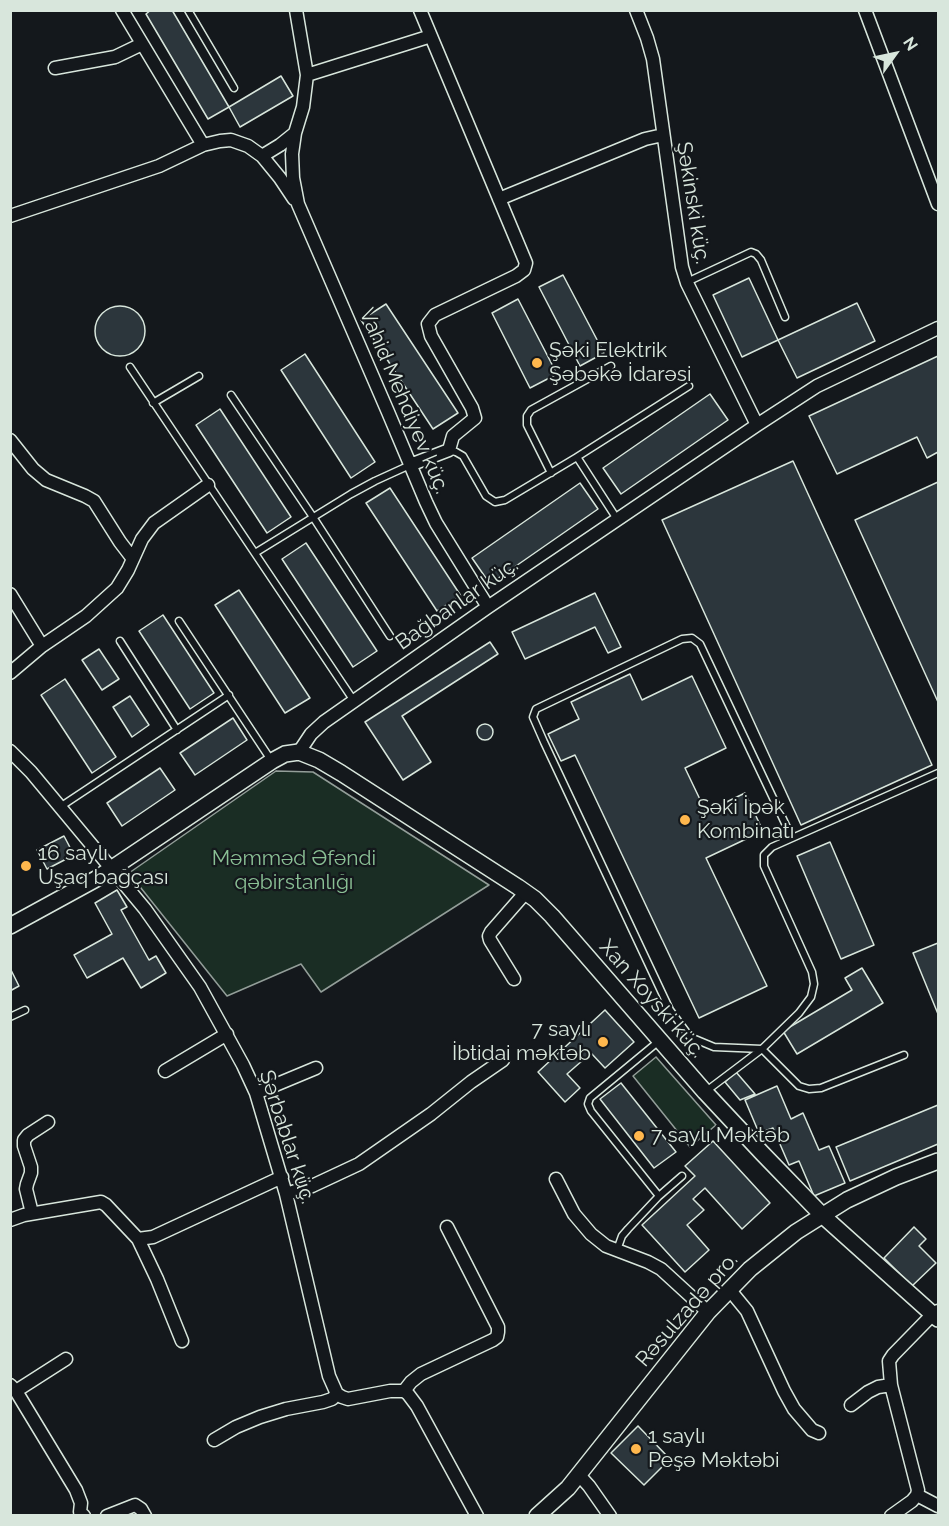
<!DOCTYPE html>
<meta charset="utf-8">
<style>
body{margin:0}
#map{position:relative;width:949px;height:1526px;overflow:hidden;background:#14181c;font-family:Raleway,sans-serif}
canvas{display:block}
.frame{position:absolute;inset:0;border:12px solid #d8e6dc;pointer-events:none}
.north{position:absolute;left:865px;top:24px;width:60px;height:60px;-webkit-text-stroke:4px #14181c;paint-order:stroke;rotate:57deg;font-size:16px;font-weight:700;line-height:24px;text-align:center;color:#d8e6dc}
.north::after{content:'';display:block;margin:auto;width:21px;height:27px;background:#d8e6dc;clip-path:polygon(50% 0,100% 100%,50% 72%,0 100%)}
</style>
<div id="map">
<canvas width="949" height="1526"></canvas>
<div class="frame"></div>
<div class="north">N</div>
</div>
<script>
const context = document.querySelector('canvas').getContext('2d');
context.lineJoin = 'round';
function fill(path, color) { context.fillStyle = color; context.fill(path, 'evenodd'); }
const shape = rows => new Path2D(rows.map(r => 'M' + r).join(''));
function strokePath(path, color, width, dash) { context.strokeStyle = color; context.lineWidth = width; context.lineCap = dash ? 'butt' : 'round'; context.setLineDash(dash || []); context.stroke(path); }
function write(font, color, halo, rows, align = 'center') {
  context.font = font + ' Raleway,sans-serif'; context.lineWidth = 4.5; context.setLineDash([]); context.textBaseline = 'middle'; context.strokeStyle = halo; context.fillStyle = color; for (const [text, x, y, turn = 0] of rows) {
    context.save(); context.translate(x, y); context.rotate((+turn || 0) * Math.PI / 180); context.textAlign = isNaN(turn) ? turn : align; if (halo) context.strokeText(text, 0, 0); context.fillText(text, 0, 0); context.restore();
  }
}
const green = shape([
 [276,771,313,772,489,885,321,992,301,964,227,996,129,873,276,771],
 [656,1057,716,1125,690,1147,633,1076,656,1057]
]);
fill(green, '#1a2d24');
strokePath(green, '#939e99', 1.5);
const building = shape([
 [151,10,172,10,229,107,208,119,146,14,151,10],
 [281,76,293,96,240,127,229,107,281,76],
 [563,275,604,353,580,366,539,287,563,275],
 [749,278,778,340,742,357,713,295,749,278],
 [518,299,557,374,530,388,492,313,518,299],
 [857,303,875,341,797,378,778,340,857,303],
 [386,304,458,413,433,429,361,320,386,304],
 '95 331a25 25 0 1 1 50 0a25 25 0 1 1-50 0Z',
 [305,354,375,462,351,478,281,370,305,354],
 [938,356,938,452,927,458,917,437,837,474,809,416,938,356],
 [710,394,728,420,621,494,603,468,710,394],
 [220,409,291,517,267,533,196,425,220,409],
 [793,461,932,765,801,825,662,520,793,461],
 [938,482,938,702,855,520,938,482],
 [580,483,598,509,490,584,472,558,580,483],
 [390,488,461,596,437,611,366,503,390,488],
 [306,543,377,651,353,667,282,559,306,543],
 [239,590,310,698,285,713,215,605,239,590],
 [595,593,621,647,608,653,595,627,525,659,512,632,595,593],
 [163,615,214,693,190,709,139,631,163,615],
 [490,642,498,654,402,716,431,762,403,780,365,722,490,642],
 [99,649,119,679,102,690,82,660,99,649],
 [630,674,642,700,692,676,726,748,685,768,706,812,745,793,763,831,706,858,767,986,699,1018,575,755,561,761,548,734,579,719,571,702,630,674],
 [65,679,116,757,92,773,41,695,65,679],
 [130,696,149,725,132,737,113,707,130,696],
 [233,718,247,740,195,775,180,753,233,718],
 '477 732a8 8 0 1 1 16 0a8 8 0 1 1-16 0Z',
 [160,768,175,790,122,826,107,803,160,768],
 [64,836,74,855,47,869,37,850,64,836],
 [830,842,874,945,841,959,797,856,830,842],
 [117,890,127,907,121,910,149,960,156,956,166,973,141,988,123,958,87,978,74,955,112,934,95,903,117,890],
 [938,943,938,1014,913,953,938,943],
 [10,968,19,986,10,991,10,968],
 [862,968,883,1003,797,1054,783,1031,852,990,845,978,862,968],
 [605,1010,634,1042,605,1068,591,1053,567,1074,580,1088,565,1102,538,1072,605,1010],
 [736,1072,755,1094,740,1100,725,1082,736,1072],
 [621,1083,676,1152,654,1168,600,1099,621,1083],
 [777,1086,791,1119,803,1113,819,1150,829,1146,845,1183,814,1196,799,1161,789,1165,773,1128,759,1133,745,1100,777,1086],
 [938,1105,938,1144,850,1181,836,1147,938,1105],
 [713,1141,770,1203,742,1229,705,1188,693,1199,704,1210,687,1225,709,1250,685,1272,642,1225,695,1176,685,1166,713,1141],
 [914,1227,926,1239,919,1246,936,1263,912,1286,884,1258,914,1227],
 [638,1426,670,1459,644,1485,611,1453,638,1426]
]);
fill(building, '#2c363c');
strokePath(building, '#d8e6dc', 1.5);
const service = shape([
 [188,10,234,88],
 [687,282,751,252,756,254,761,260,785,317],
 [130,367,354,701],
 [231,395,313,517,390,636],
 [153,403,199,376],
 [449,450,456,452,463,456,486,496,495,502,505,500,577,457,689,386],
 [577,457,617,519],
 [551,473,527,425,527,416,531,410,611,366],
 [255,553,351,494,375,481,410,465],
 [179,621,271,760],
 [120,641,177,730],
 [60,807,229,695],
 [792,838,700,644,692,638,682,639,536,709,533,717,544,742,670,1010,690,1037,714,1047,762,1049,799,1086,809,1089,821,1088,904,1055],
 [10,1017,25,1010],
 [705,1092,762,1049,799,1013,811,997,814,984,812,972,764,866,764,855,772,847,938,773],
 [659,1196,682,1176],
 [617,1250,622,1236,628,1229,659,1196,591,1111,588,1104,590,1098,659,1041]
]);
const minor = shape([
 [122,10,203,145],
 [296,10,307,75,303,107,295,133,292,154,293,178,298,204,388,412,426,502,436,523,488,607],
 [636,10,647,38,653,59,682,267,687,283,757,425],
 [865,10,938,204],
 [55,68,115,57,142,44],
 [307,75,431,36],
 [262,156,280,145,295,133],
 [499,199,645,139,663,135],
 [10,216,159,166,203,145,220,141,231,140,248,146,262,156,280,178,294,199],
 [10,440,33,469,46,480,85,496,94,501,120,542,133,559],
 [410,465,449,450,453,436,475,418,472,408,431,336,428,324,435,315,516,276,524,270,526,263,420,10],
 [10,594,42,646],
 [10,673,42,646,86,616,117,588,128,570,142,539,154,523,208,485],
 [10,751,31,772,145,909,200,987,243,1065,256,1093,286,1194,329,1376,337,1394,342,1397,348,1399,390,1391,404,1391,408,1394,417,1406,477,1516],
 [299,752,311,734,324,722,354,701,488,607,757,425,817,386,938,328],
 [514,979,490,940,489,936,491,932,526,892],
 [165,1071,227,1034],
 [256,1093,316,1068],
 [556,1179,574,1214,591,1234,606,1246,648,1262,661,1269,708,1312],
 [286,1194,312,1186,359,1164,431,1114,471,1082,503,1060],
 [32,1213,26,1189,27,1184,31,1173,31,1167,24,1146,24,1140,28,1135,48,1122],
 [10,1220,24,1215,101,1202,106,1205,138,1239,153,1237,282,1177],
 [138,1239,157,1279,182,1341],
 [729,1289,747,1311,784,1391,794,1409,812,1430,819,1433],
 [10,1385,16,1391,76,1490,81,1503,80,1512,84,1516],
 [16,1391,66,1359],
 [404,1391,411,1382,421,1374,493,1340,497,1337,498,1332,498,1327,447,1227],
 [851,1405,868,1392,878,1387,891,1385],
 [214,1440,236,1427,260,1417,286,1409,323,1402,332,1399,337,1394],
 [579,1475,589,1486,610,1516],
 [917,1495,938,1506],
 [107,1516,135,1505,141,1509,145,1516],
 [891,1516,912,1501,917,1495,918,1490,891,1385,889,1361,893,1355,933,1314,938,1311]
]);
const tertiary = shape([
 [10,926,96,879,272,761,285,754,299,752,319,760,341,773,518,887,535,899,552,916,705,1092,762,1153,822,1215,938,1319],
 [537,1516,568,1488,708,1312,750,1269,796,1232,847,1200,896,1177,938,1161]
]);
strokePath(service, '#d8e6dc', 9);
strokePath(minor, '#d8e6dc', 15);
strokePath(tertiary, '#d8e6dc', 18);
strokePath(service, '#14181c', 6);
strokePath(minor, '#14181c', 12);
strokePath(tertiary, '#14181c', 15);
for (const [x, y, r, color] of [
 [537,363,6,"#ffb74d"],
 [685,820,6,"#ffb74d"],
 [26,866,6,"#ffb74d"],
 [603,1042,6,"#ffb74d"],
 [639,1136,6,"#ffb74d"],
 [636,1449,6,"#ffb74d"]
]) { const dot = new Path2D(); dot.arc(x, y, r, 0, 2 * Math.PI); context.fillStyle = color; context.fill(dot); strokePath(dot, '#14181c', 2); }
write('21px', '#d8e6dc', '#14181c', [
 ["Şəkinski küç.",693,203,81],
 ["Vahid Mehdiyev küç.",404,401,67],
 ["Bağbanlar küç.",457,604,-35],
 ["Xan Xoyski küç.",652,999,49],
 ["Şərbablar küç.",287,1137,72],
 ["Rəsulzadə pro.",687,1310,-49]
]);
write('21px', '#d8e6dc', '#14181c', [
 ["Şəki Elektrik",549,351],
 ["Şəbəkə İdarəsi",549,375],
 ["Şəki İpək",697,808],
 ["Kombinatı",697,832],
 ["16 saylı",38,854],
 ["Uşaq bağçası",38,878],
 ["7 saylı",591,1030,"right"],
 ["İbtidai məktəb",591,1054,"right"],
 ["7 saylı Məktəb",651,1136],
 ["1 saylı",648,1437],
 ["Peşə Məktəbi",648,1461]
], 'left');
write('21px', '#8ac095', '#14181c', [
 ["Məmməd Əfəndi",294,859],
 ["qəbirstanlığı",294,883]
]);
</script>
